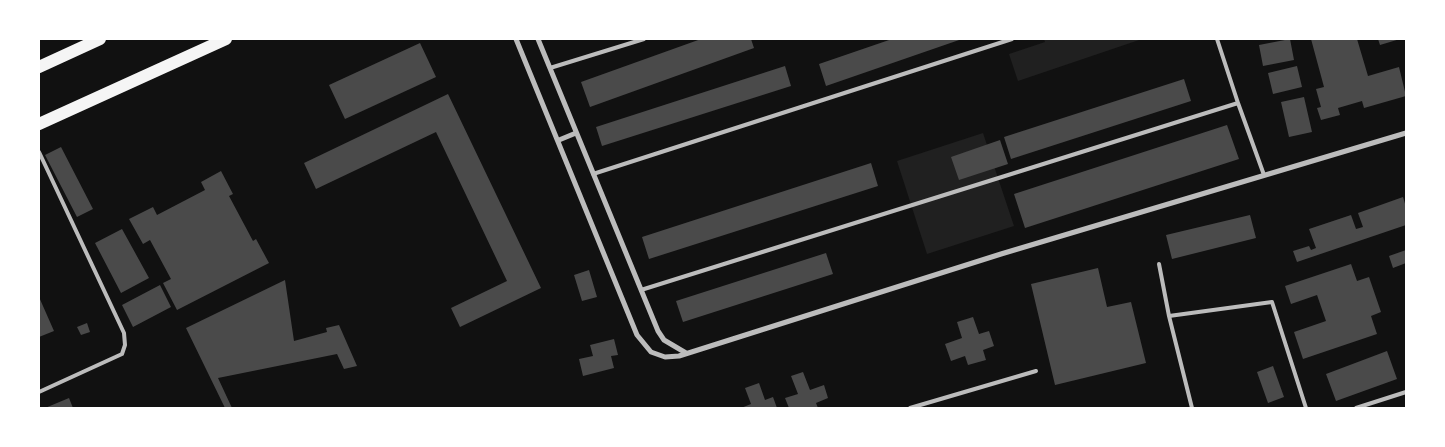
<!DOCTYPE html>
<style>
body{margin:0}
#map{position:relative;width:1445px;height:447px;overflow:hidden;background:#111;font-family:Inter,sans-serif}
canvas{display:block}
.frame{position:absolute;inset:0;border:40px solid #fff;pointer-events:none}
</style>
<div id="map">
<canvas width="1445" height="447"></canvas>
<div class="frame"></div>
</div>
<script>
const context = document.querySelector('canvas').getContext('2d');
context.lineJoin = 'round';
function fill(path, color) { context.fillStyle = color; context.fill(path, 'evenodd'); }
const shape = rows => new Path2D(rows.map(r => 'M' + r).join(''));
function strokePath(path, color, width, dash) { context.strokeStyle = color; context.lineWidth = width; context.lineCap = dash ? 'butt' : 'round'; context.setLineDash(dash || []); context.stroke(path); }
fill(shape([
 [1044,39,1142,39,1018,81,1009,54,1045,42],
 [983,133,1014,226,927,254,897,161]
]), '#202020');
fill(shape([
 [701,39,751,39,754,48,590,107,581,82],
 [892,39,962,39,826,86,819,64],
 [1290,39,1294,60,1263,66,1259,45],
 [1311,39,1357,39,1368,76,1399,67,1406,96,1364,108,1362,101,1338,108,1340,115,1321,120,1317,108,1321,107,1316,89,1324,87],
 [1378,39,1400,39,1380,45],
 [420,43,436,77,345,119,329,85],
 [785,66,791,86,602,146,596,127],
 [1297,66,1302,87,1273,94,1268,73],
 [1184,79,1191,101,1011,159,1004,137],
 [448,94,541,288,460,327,451,308,507,281,436,132,316,189,304,163],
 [1304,97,1312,132,1289,137,1281,102],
 [1227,125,1239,159,1025,228,1014,194],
 [1000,140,1008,164,959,180,951,157],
 [61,147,93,209,77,217,45,155],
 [871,163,878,186,649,259,642,237],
 [221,171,233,194,229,196,253,241,256,239,269,263,177,310,163,283,171,279,150,240,143,244,129,219,153,207,157,215,205,190,201,182],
 [1403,197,1406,207,1406,225,1297,262,1293,251,1309,246,1311,250,1316,248,1309,229,1351,215,1356,229,1363,227,1358,213],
 [1250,215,1256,238,1172,259,1166,235],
 [122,229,149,278,121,293,95,243],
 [1406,250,1406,263,1393,268,1389,256],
 [826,253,833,274,683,322,676,301],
 [1351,264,1357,281,1369,277,1381,312,1371,316,1377,334,1303,359,1294,332,1326,321,1317,295,1291,304,1285,286],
 [1098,268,1107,307,1131,302,1146,363,1055,385,1031,284],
 [589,270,597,297,582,301,574,275],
 [285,280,294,341,327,332,326,328,339,325,357,366,344,369,337,354,218,378,232,408,225,408,186,328],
 [160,285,171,307,133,327,122,305],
 [39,297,54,331,39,337],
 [973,317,979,334,989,331,994,346,983,350,986,360,968,365,965,356,951,361,945,344,962,338,957,322],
 [87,323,90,332,81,335,77,327],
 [614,339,618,355,611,356,614,368,583,376,579,359,593,356,590,345],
 [1387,351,1397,379,1336,401,1326,374],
 [1273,366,1284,397,1268,403,1257,372],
 [803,372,810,390,824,385,828,398,816,403,818,408,789,408,785,398,798,394,791,376],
 [759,383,765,400,773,397,777,408,741,408,751,404,745,388],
 [69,398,73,408,45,408]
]), '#4a4a4a');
strokePath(shape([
 [1217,39,1238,103],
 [550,68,644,39],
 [39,152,124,333,125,345,122,354,39,392],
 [593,174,1012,39],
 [1159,264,1169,316],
 [641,290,1238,103,1264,175],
 [910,408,1036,371],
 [1192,408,1169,316,1272,302,1306,408],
 [1356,408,1406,392]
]), '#bcbcbc', 4);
strokePath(shape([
 [516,39,637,335,651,352,665,357,679,356,1001,254,1406,133],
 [538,39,658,331,664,340,686,353],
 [559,140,576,133]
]), '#bcbcbc', 5);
strokePath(shape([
 [39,67,100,39],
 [39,124,226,39]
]), '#f5f5f5', 12);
</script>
